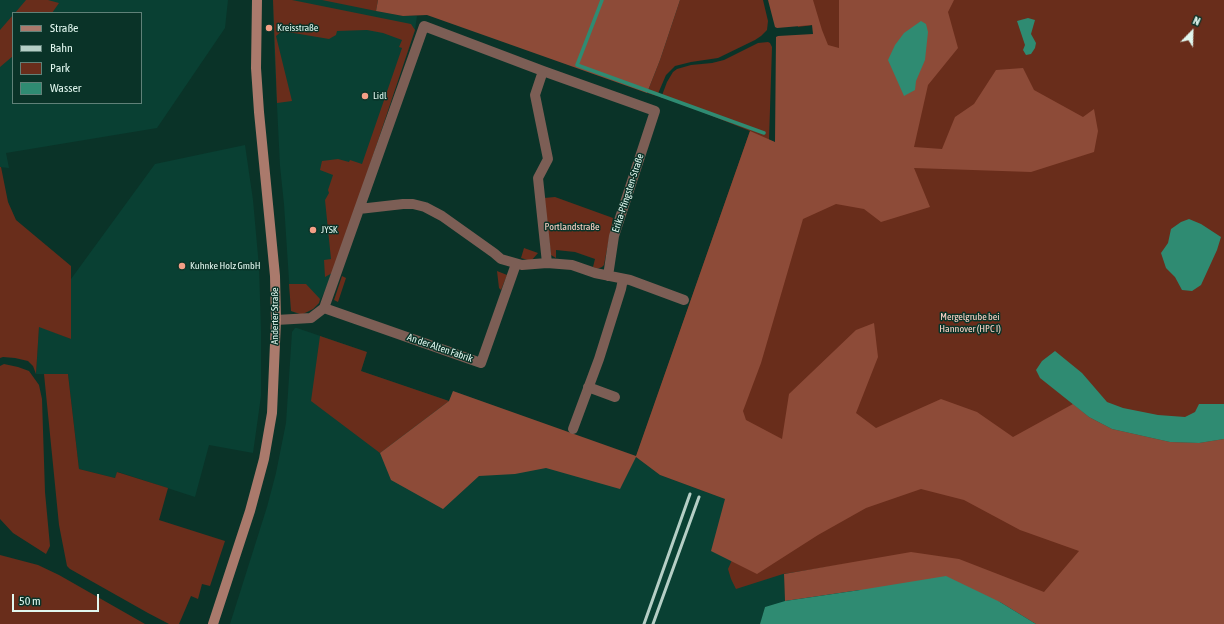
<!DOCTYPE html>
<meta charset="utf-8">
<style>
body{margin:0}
#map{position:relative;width:1224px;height:624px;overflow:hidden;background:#0a3328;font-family:"Asap Condensed",sans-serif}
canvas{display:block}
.legend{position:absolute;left:12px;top:12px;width:130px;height:92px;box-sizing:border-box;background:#0a3328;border:1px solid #608178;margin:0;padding:5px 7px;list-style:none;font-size:12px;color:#e1f7ef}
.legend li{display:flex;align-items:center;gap:8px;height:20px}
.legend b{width:20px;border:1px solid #608178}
.north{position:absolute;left:1172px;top:12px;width:40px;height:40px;-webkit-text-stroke:3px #0a3328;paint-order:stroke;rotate:23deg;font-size:11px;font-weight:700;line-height:16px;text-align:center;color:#e1f7ef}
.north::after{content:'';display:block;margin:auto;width:14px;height:18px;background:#e1f7ef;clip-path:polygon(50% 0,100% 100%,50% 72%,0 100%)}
.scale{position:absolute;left:12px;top:594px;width:87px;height:18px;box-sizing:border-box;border:2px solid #e1f7ef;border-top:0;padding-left:5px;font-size:12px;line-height:14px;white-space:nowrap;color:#e1f7ef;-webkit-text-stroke:3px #0a3328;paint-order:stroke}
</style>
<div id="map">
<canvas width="1224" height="624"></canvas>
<ul class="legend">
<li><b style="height:5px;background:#aa7a6c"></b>Straße</li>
<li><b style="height:5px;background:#b5cfc6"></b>Bahn</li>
<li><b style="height:11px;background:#692d1b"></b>Park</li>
<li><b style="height:11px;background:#2f8b72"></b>Wasser</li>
</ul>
<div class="north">N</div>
<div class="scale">50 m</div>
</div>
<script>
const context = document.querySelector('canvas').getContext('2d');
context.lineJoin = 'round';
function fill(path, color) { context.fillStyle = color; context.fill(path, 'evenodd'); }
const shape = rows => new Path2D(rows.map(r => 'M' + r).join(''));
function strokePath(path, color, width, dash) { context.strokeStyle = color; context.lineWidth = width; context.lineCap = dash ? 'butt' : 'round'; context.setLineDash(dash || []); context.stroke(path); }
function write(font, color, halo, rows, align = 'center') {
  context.font = font + ' "Asap Condensed",sans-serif'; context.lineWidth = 3; context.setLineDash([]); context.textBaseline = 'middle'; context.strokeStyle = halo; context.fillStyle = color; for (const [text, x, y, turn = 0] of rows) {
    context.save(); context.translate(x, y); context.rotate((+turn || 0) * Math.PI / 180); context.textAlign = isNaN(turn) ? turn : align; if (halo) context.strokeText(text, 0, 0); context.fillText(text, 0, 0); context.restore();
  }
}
fill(shape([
 [0,0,228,0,225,28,157,128,6,153,9,168,0,167],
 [13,13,141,13,141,103,13,103],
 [273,0,378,0,376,11,403,16,417,16,415,30,334,272,319,303,313,309,308,312,296,313,291,311,284,204,280,166,274,45],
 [245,145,253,200,259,267,261,331,261,396,253,453,209,445,195,497,118,472,115,478,79,469,68,374,36,374,39,326,71,339,71,279,155,164],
 [295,328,297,328,367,352,361,371,449,401,453,391,636,457,660,475,725,499,757,574,784,574,785,601,765,607,760,624,230,624,267,507,276,473,286,423,292,332]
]), '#094033');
fill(shape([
 [26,0,48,0,59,3,52,13,15,13],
 [273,0,292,0,411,24,415,30,334,272,325,277,324,260,331,259,325,200,329,193,328,190,333,175,320,170,322,161,338,159,349,162,350,160,362,164,402,48,399,47,402,40,383,33,367,30,337,31,336,35,329,39,282,31,276,36,292,101,277,103],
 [322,0,378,0,376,11],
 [680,0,763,0,768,21,767,30,761,36,755,40,718,58,691,62,675,66,666,75,657,96,647,93,660,60],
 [794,0,1224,0,1224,624,1036,624,1000,602,946,576,860,590,853,563,783,574,736,589,731,579,728,569,740,542,735,496,636,457,750,131,667,98,661,98,667,82,673,72,677,69,691,65,712,63,724,60,758,43,768,42,770,43,772,47,769,140,786,146,813,34,813,25,798,27],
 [13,15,13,56,0,67,0,30],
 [0,167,1,167,8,202,16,220,71,266,71,339,39,327,36,374,33,366,28,361,15,358,3,357,0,358],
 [555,197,613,218,604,265,602,267,597,269,593,267,595,259,575,252,556,250,556,258,551,255,544,198],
 [524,248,538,253,531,261,521,258],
 [497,271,507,275,501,290,499,288],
 [342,276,346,278,338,302,334,300],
 [289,284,306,284,320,299,319,303,313,309,303,314,300,314,291,311],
 [320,336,367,352,361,371,449,401,380,453,311,401],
 [4,364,18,367,29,371,39,385,42,399,45,492,50,546,46,554,13,533,0,519,0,366],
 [44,374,68,374,79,469,115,478,117,472,168,488,159,520,225,541,210,586,202,584,198,599,191,596,179,624,169,624,148,613,70,569,67,566,59,525],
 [0,555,38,565,59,575,145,624,0,624]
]), '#692d1b');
fill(shape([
 [378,0,680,0,660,60,647,93,427,15,403,16,376,11],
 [768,0,813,0,822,30,828,45,839,48,839,0,954,0,948,12,958,48,928,85,914,147,942,149,955,117,974,104,996,70,1023,68,1034,90,1083,117,1094,109,1098,131,1094,152,1031,172,914,168,930,207,881,222,864,209,836,204,803,219,761,363,743,411,746,420,782,439,789,394,856,330,874,323,878,357,856,413,876,428,941,399,977,412,1013,437,1073,404,1089,417,1112,429,1170,442,1199,443,1224,439,1224,624,1036,624,1000,602,860,590,785,601,784,574,911,552,959,559,1044,592,1079,551,1020,530,964,500,921,489,866,508,818,535,757,574,711,551,725,499,660,475,636,457,620,489,546,468,515,474,479,476,443,509,391,480,380,453,449,401,453,391,636,456,750,131,775,142,776,37,778,36,813,34,812,25,777,28,775,27]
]), '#8d4b38');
fill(shape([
 [1028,18,1035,20,1031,34,1036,43,1035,48,1031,54,1026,55,1023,50,1025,45,1017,21],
 [921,21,926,24,928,32,925,60,916,81,915,90,904,96,888,60,895,45,904,33],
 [1189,219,1201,224,1221,237,1217,250,1201,285,1192,291,1182,290,1175,277,1166,268,1161,253,1168,243,1171,229,1181,222],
 [1055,351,1082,373,1107,402,1123,408,1158,415,1185,417,1195,412,1199,404,1224,404,1224,439,1199,443,1170,442,1112,429,1089,417,1040,378,1036,370,1042,361],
 [946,576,1000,602,1036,624,760,624,765,607,785,601,860,590]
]), '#2f8b72');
strokePath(shape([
 [602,0,577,65,764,133]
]), '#2f8b72', 3.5);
strokePath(shape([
 [359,209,403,204,413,204,425,207,442,216,494,253,501,259,522,265,547,263,538,178,548,159,535,95,543,71],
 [547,263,572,265,595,273,630,280,684,300],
 [324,308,481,363,516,264],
 [276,320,311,318,324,308,424,26,543,71,655,111,614,236,608,276],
 [588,387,615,397],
 [573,429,599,359,621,289,623,279]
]), '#7c5e55', 10);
strokePath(shape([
 [213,624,250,511,264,459,272,413,276,320,275,276,259,112,256,68,257,0]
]), '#aa7a6c', 10);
strokePath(shape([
 [644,624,690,494],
 [653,624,699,497]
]), '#b5cfc6', 3);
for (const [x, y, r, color] of [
 [269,28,4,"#f39f86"],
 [365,96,4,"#f39f86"],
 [313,230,4,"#f39f86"],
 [182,266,4,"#f39f86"]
]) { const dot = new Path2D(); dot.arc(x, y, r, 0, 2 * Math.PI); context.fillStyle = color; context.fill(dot); strokePath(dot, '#0a3328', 1.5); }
write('10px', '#e1f7ef', '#0a3328', [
 ["Kreisstraße",277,28],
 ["Lidl",373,96],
 ["JYSK",321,230],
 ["Kuhnke Holz GmbH",190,266]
], 'left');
write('10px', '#e1f7ef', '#0a3328', [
 ["Erika-Pfingsten-Straße",628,193,-72],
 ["Anderter Straße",275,316,-90],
 ["An der Alten Fabrik",440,348,19]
]);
write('10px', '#fdd3c7', '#0a3328', [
 ["Portlandstraße",572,227],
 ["Mergelgrube bei",970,317],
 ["Hannover (HPC I)",970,329]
]);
</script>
